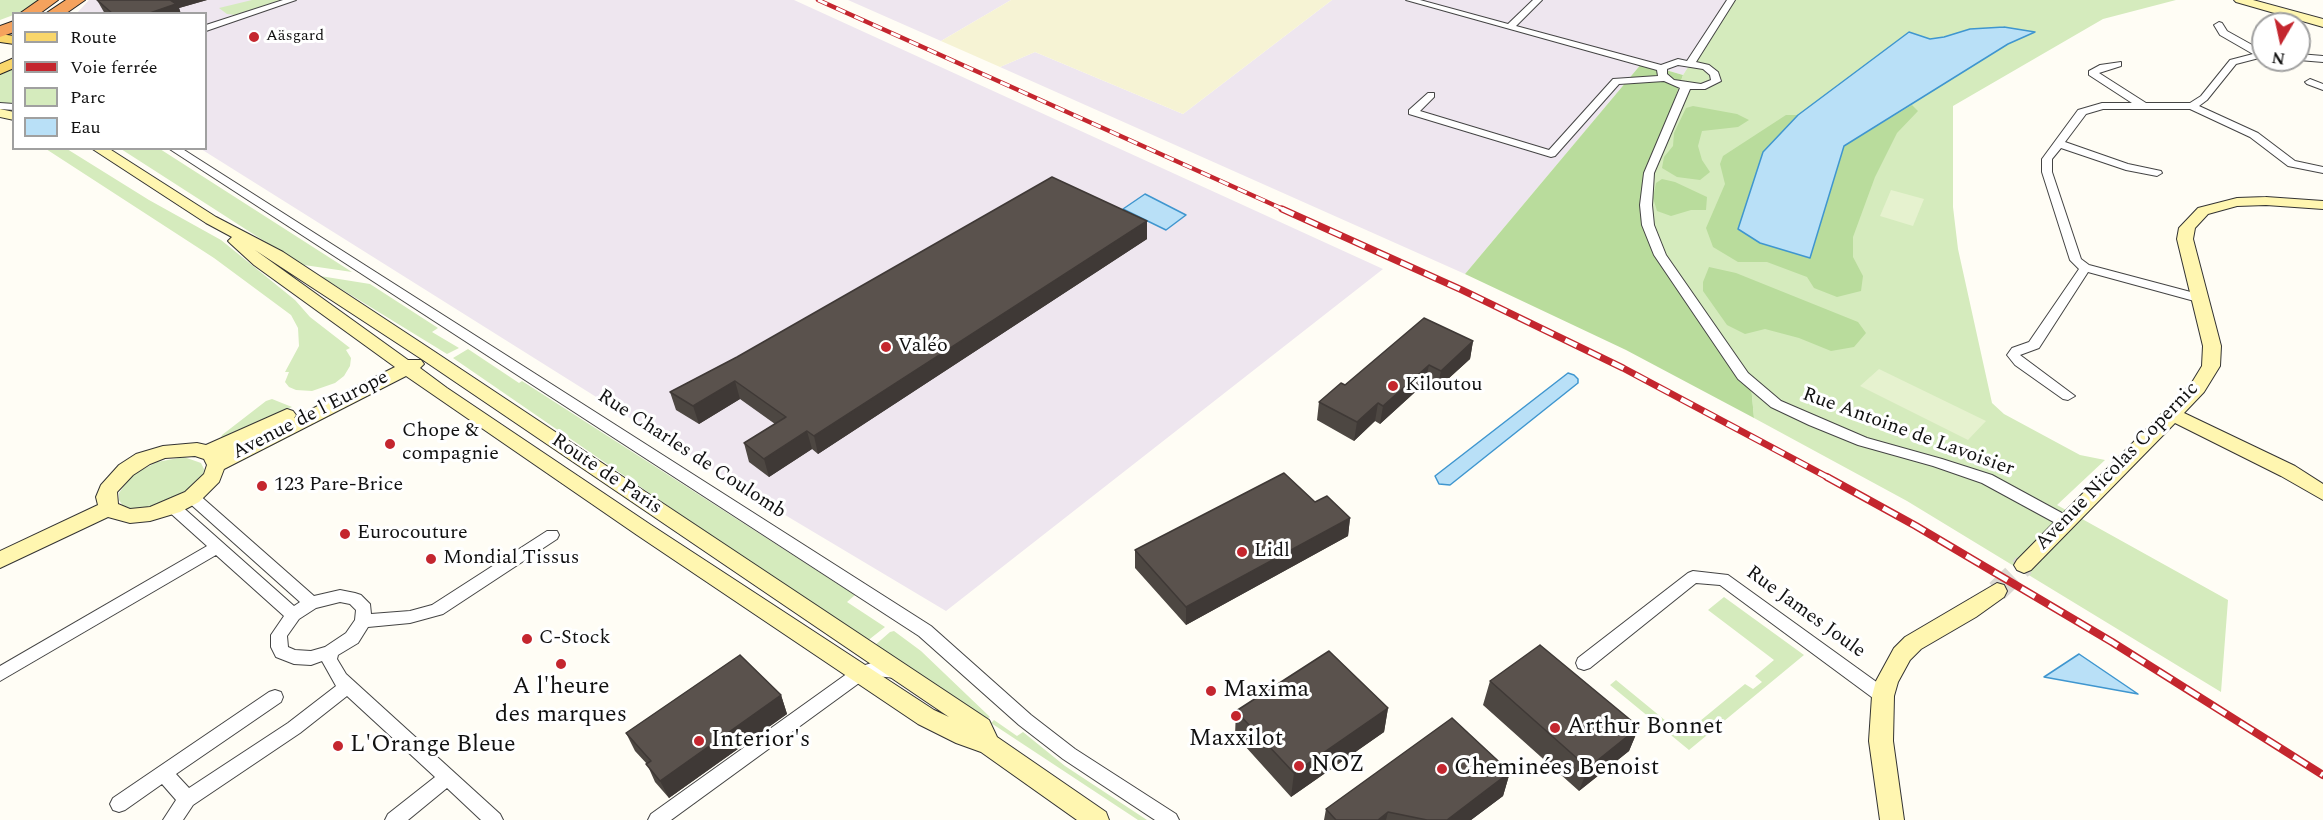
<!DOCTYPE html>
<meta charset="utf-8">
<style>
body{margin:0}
#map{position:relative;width:2323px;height:820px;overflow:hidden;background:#fffdf5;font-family:Spectral,serif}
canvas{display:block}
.legend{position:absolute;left:12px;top:12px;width:195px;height:138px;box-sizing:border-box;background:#fff;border:2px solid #a0a0a0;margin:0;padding:8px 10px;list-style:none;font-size:18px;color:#111}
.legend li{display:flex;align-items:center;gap:12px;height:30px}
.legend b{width:30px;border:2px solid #a0a0a0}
.north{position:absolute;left:2251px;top:12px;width:60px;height:60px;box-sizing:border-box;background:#fff;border:2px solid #a0a0a0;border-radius:50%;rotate:189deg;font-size:16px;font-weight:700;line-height:24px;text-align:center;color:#111}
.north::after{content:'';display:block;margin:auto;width:21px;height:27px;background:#c4262e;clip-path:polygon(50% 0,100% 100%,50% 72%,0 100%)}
</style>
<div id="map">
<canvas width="2323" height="820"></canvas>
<ul class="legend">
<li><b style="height:8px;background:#f9d66b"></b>Route</li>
<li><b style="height:8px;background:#c4262e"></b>Voie ferrée</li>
<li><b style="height:16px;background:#d5ebbd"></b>Parc</li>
<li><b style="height:16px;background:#b9e0f7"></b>Eau</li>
</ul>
<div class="north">N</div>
</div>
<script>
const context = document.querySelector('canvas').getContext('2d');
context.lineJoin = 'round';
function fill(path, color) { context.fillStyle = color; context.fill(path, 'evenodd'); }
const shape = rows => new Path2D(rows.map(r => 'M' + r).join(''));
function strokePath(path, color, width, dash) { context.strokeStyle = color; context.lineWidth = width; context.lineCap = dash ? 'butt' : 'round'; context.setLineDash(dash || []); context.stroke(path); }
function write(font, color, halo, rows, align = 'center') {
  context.font = font + ' Spectral,serif'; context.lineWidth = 6; context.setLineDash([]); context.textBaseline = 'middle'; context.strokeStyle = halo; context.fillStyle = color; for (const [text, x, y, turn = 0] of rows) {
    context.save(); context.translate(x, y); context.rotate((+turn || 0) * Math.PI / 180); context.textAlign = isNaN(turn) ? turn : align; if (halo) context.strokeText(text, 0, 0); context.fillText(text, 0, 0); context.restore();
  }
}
fill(shape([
 [89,0,794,0,1383,269,946,611,770,506,201,149,206,148,206,14,76,14],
 [848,0,1011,0,941,41],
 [1332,0,1731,0,1683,75,1642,63,1465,274,1000,67,1035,52,1183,114]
]), '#eee6ef');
fill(shape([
 [1011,0,1332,0,1183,114,1035,52,1000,67,941,41]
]), '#f6f3d4');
fill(shape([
 [0,0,42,0,32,8,0,20],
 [252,0,281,0,235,15,227,14,219,8],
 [1731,0,2176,0,2103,19,1953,106,1953,207,1958,249,1992,403,2004,414,2080,455,2105,460,2057,505,2228,600,2221,692,1907,501,1754,418,1751,385,1651,237,1646,205,1659,145,1683,75],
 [2004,27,2034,32,2008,44,1844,146,1930,39,1944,37,1970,29],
 [13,69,13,104,0,103,0,75],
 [46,149,67,149,149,200,221,240,295,300,310,317,350,348,346,350,351,358,350,366,344,376,335,383,312,391,296,390,289,387,285,382,289,372,285,372,299,346,298,328,291,315,214,258],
 [121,149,160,149,352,272,304,265,292,259],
 [320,276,370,284,438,328,432,332,459,348,447,354],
 [468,349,519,383,522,381,855,595,847,602,885,627,866,642,453,358],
 [272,399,292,407,220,440,222,435,266,401],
 [184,457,201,463,204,469,203,477,197,486,159,507,133,509,123,506,119,500,119,493,132,475,157,462],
 [1724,597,1804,655,1689,750,1610,685,1616,680,1683,735,1745,684,1753,689,1762,682,1755,676,1774,660,1708,610],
 [894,631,921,651,990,717,985,720,874,646,890,632],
 [994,720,1017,736,1023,732,1065,766,1147,820,1138,820,991,723]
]), '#d5ebbd');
fill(shape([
 [1642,63,1683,75,1659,145,1646,205,1651,237,1751,385,1754,418,1626,350,1465,274],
 [1912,105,1918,111,1897,133,1875,177,1853,237,1853,257,1863,276,1861,291,1837,297,1814,288,1807,277,1767,262,1738,262,1713,247,1706,228,1725,184,1720,164,1723,156,1786,115,1798,115,1763,152,1810,258,1844,146],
 [1693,106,1737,114,1749,120,1738,127,1702,131,1698,146,1702,160,1710,172,1700,180,1677,177,1662,168,1664,157,1673,146,1674,133,1686,108],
 [1662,179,1675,182,1707,197,1706,210,1691,210,1671,216,1657,211,1653,198,1656,183],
 [1709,267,1736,273,1858,322,1866,333,1854,347,1831,351,1799,338,1765,329,1745,334,1727,325,1703,291,1703,282]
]), '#b9dc9c');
fill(shape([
 [1891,190,1924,199,1913,226,1880,216],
 [1879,369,1986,421,1968,440,1860,386]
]), '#e6f2cf');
const water = shape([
 [2004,27,2035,32,2008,44,1844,146,1810,258,1760,243,1738,229,1763,152,1798,115,1909,32,1930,39,1944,37,1970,29,2004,27],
 [1145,194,1186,215,1166,230,1123,209,1145,194],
 [1568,373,1574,375,1578,379,1578,383,1450,485,1439,484,1435,476,1568,373],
 [2079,654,2138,694,2044,677,2079,654]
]);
fill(water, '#b9e0f7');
strokePath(water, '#3f96cf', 1.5);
strokePath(shape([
 [1997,591,2024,565]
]), '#dbdad3', 22, [22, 10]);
const street = shape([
 [283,0,296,0,206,31,206,25,283,0],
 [1406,0,1420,0,1508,24,1533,0,1542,0,1516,26,1661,65,1678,59,1687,61,1727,0,1735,0,1696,62,1709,65,1718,72,1721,81,1705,89,1690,89,1654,173,1652,205,1654,225,1666,255,1748,373,1781,401,1867,438,1942,459,1992,475,2071,518,2073,522,2071,526,2061,526,1982,483,1933,466,1858,445,1809,425,1771,407,1738,379,1654,255,1642,225,1640,205,1644,173,1680,88,1664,81,1619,84,1555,156,1551,157,1409,114,1409,110,1428,93,1434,93,1434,97,1420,111,1549,150,1613,79,1658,76,1657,70,1406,0],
 [1678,65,1703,69,1710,75,1711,80,1701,84,1674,80,1667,74,1667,69,1678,65],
 [2219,22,2222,23,2227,31,2263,51,2263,57,2236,64,2207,100,2199,106,2258,133,2295,161,2323,167,2323,173,2288,166,2250,137,2190,109,2103,109,2086,114,2065,142,2128,164,2161,171,2162,173,2157,176,2126,170,2061,148,2052,159,2052,172,2081,259,2089,265,2202,295,2204,298,2198,302,2088,272,2039,348,2020,355,2075,396,2068,400,2063,399,2015,365,2007,355,2012,348,2029,342,2079,269,2070,260,2042,172,2042,159,2078,110,2102,103,2132,103,2089,75,2089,71,2100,65,2121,62,2121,66,2099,73,2146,103,2190,103,2201,96,2230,60,2253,54,2220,35,2214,25,2219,22],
 [2299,54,2323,56,2323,62,2299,60,2299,54],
 [2310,79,2323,84,2323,90,2307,84,2305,82,2310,79],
 [0,103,14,104,14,110,0,109,0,103],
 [168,148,181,148,931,626,1031,715,1075,749,1176,814,1179,820,1155,820,1063,759,1019,725,919,636,168,148],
 [192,492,197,493,314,596,340,590,355,593,361,595,370,604,371,614,410,611,432,605,547,531,557,531,559,535,557,539,443,614,410,623,368,627,358,643,338,655,337,659,346,674,500,814,503,820,481,820,447,788,408,820,385,820,388,814,435,777,347,696,300,733,193,805,183,820,163,820,176,800,162,784,125,810,119,812,113,810,110,804,113,798,269,692,275,690,281,692,283,697,281,702,176,774,189,788,288,723,336,686,322,661,311,665,294,664,276,657,271,647,271,635,284,616,216,555,0,681,0,666,207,546,168,511,166,507,168,503,173,502,178,503,294,606,300,602,187,501,185,497,187,493,192,492],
 [340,602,350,604,356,610,355,620,346,633,325,647,311,651,295,650,288,647,287,636,299,619,316,608,340,602],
 [1693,571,1728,575,1889,691,1891,696,1889,701,1883,703,1877,701,1720,585,1696,583,1590,668,1584,670,1578,668,1576,663,1578,658,1688,573,1693,571],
 [875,662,896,664,902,666,904,671,902,676,896,678,875,676,866,678,671,820,648,820,651,814,855,668,875,662]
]);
const secondary = shape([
 [2234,0,2253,0,2323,19,2323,27,2236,2,2234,0],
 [0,109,14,112,14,120,0,117,0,109],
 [91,148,108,148,216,217,283,252,435,352,989,720,997,737,1106,812,1109,820,1077,820,981,752,956,743,918,724,637,535,406,376,224,469,219,482,199,502,180,512,150,521,130,523,108,517,0,568,0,551,98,505,96,497,101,485,119,465,136,454,163,446,197,443,206,445,287,409,293,411,296,415,294,418,395,367,254,265,231,244,228,241,232,237,206,223,91,148],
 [255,250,423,360,949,717,934,710,651,525,447,388,420,368,424,364,421,360,408,360,255,250],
 [195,456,204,459,207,465,204,474,185,492,150,507,130,509,118,504,117,492,133,475,150,464,165,458,195,456],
 [2266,197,2323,201,2323,209,2266,205,2237,206,2208,214,2195,228,2193,239,2221,346,2220,366,2204,392,2184,413,2295,466,2323,484,2323,500,2281,476,2175,423,2031,570,2024,573,2017,570,2014,565,2017,560,2191,384,2202,366,2203,346,2177,239,2179,228,2198,208,2237,198,2266,197],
 [1997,583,2004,585,2007,591,2004,597,1976,617,1921,649,1910,660,1898,682,1894,696,1893,741,1904,820,1880,820,1869,741,1872,696,1876,681,1894,648,1905,637,1997,583]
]);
const primary = shape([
 [0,34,14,36,14,44,0,42,0,34],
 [14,58,14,68,0,74,0,64,14,58]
]);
const highway = shape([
 [39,0,58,0,39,14,19,14,39,0],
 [66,0,85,0,65,14,45,14,66,0],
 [14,21,14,32,0,37,0,26,14,21]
]);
strokePath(street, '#444', 2);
strokePath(secondary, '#333', 2);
strokePath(primary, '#222', 2);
strokePath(highway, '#222', 2);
fill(street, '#fff');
fill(secondary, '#fff6b0');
fill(primary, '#f9d66b');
fill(highway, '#f5a25d');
const railFar2 = shape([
 [818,0,1285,210]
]);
const railFar1 = shape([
 [1282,209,1462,290,1623,368,1829,478]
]);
const rail = shape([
 [1827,477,1916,526,2112,642,2323,775]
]);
strokePath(railFar2, '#c4262e', 4.5);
strokePath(railFar1, '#c4262e', 7);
strokePath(rail, '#c4262e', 8);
strokePath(railFar2, '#fff', 3, [10]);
strokePath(railFar1, '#fff', 4.5, [13]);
strokePath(rail, '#fff', 5, [16]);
fill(shape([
 [97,0,207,0,179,8,181,14,105,14],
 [1147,221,1147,239,818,454,812,449,769,477,749,462,744,443,775,424,740,399,699,424,676,410,670,392],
 [1473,341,1470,359,1437,389,1425,383,1380,424,1375,421,1354,441,1317,420,1319,402,1345,385],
 [1315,502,1350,518,1348,536,1186,625,1135,568,1135,550],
 [1490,681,1639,727,1629,751,1579,791,1483,705],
 [781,695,787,714,669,798,655,782,647,764,635,751,626,733],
 [1388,708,1384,732,1291,797,1235,735,1236,711],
 [1510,772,1503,796,1471,820,1324,820,1326,809]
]), '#4d4742');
fill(shape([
 [166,0,207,0,179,8,181,14,147,14],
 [1147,221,1147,239,818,454,814,436],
 [1473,341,1470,359,1437,389,1441,371],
 [1429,365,1425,383,1380,424,1383,406],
 [735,381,740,399,699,424,693,406],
 [1378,403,1375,421,1354,441,1357,422],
 [807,431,812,449,769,477,764,459],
 [1350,518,1348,536,1186,625,1186,607],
 [781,695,787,714,669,798,660,781],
 [1388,708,1384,732,1291,797,1294,773],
 [1639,727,1629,751,1579,791,1588,768],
 [1510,772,1503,796,1471,820,1447,820],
 [1388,812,1386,820,1378,820]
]), '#3f3936');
const building = shape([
 [97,0,170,0,176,4,147,14,113,14,97,0],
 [1052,177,1147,221,814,436,807,431,764,459,744,443,786,417,735,381,693,406,670,392,737,357,1052,177],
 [1424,318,1473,341,1441,371,1429,365,1383,406,1378,403,1357,422,1319,402,1341,383,1345,385,1424,318],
 [1284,473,1315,502,1327,496,1350,518,1186,607,1135,550,1284,473],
 [1540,645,1639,727,1588,768,1490,681,1540,645],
 [1329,651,1388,708,1294,773,1236,711,1329,651],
 [740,655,781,695,660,781,646,764,651,761,626,733,740,655],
 [1452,718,1510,772,1447,820,1427,820,1388,812,1378,820,1336,820,1326,809,1452,718]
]);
fill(building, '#5a524d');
strokePath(building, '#3f3936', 1.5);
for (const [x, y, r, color] of [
 [254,37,6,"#c4262e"],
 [886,347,6,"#c4262e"],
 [1393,386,6,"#c4262e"],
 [390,444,6,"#c4262e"],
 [262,486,6,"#c4262e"],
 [345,534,6,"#c4262e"],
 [1242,552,6,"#c4262e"],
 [431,559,6,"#c4262e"],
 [527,639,6,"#c4262e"],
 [561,664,6,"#c4262e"],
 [1211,691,6,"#c4262e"],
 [1236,716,6,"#c4262e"],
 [1555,728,6,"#c4262e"],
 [699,741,6,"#c4262e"],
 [338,746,6,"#c4262e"],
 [1299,766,6,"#c4262e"],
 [1442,769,6,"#c4262e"]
]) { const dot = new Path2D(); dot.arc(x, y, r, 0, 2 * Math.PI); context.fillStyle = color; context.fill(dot); strokePath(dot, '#fff', 2); }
write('16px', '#111', '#fff', [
 ["Aäsgard",266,37]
], 'left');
write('20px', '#111', '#fff', [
 ["Valéo",898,347],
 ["Kiloutou",1405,386],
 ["Chope &",402,432],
 ["compagnie",402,455],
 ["123 Pare-Brice",274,486],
 ["Eurocouture",357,534],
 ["Lidl",1254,552],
 ["Mondial Tissus",443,559],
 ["C-Stock",539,639]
], 'left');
write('20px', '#111', '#fff', [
 ["Avenue de l'Europe",311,416,-27],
 ["Rue Antoine de Lavoisier",1908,433,20],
 ["Rue Charles de Coulomb",691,455,33],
 ["Avenue Nicolas Copernic",2118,467,-46],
 ["Route de Paris",606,475,34],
 ["Rue James Joule",1805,613,36]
]);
write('24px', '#111', '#fff', [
 ["A l'heure",561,688,"center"],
 ["des marques",561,716,"center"],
 ["Maxima",1223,691],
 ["Arthur Bonnet",1567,728],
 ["Maxxilot",1236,740,"center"],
 ["Interior's",711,741],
 ["L'Orange Bleue",350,746],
 ["NOZ",1311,766],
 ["Cheminées Benoist",1454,769]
], 'left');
</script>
